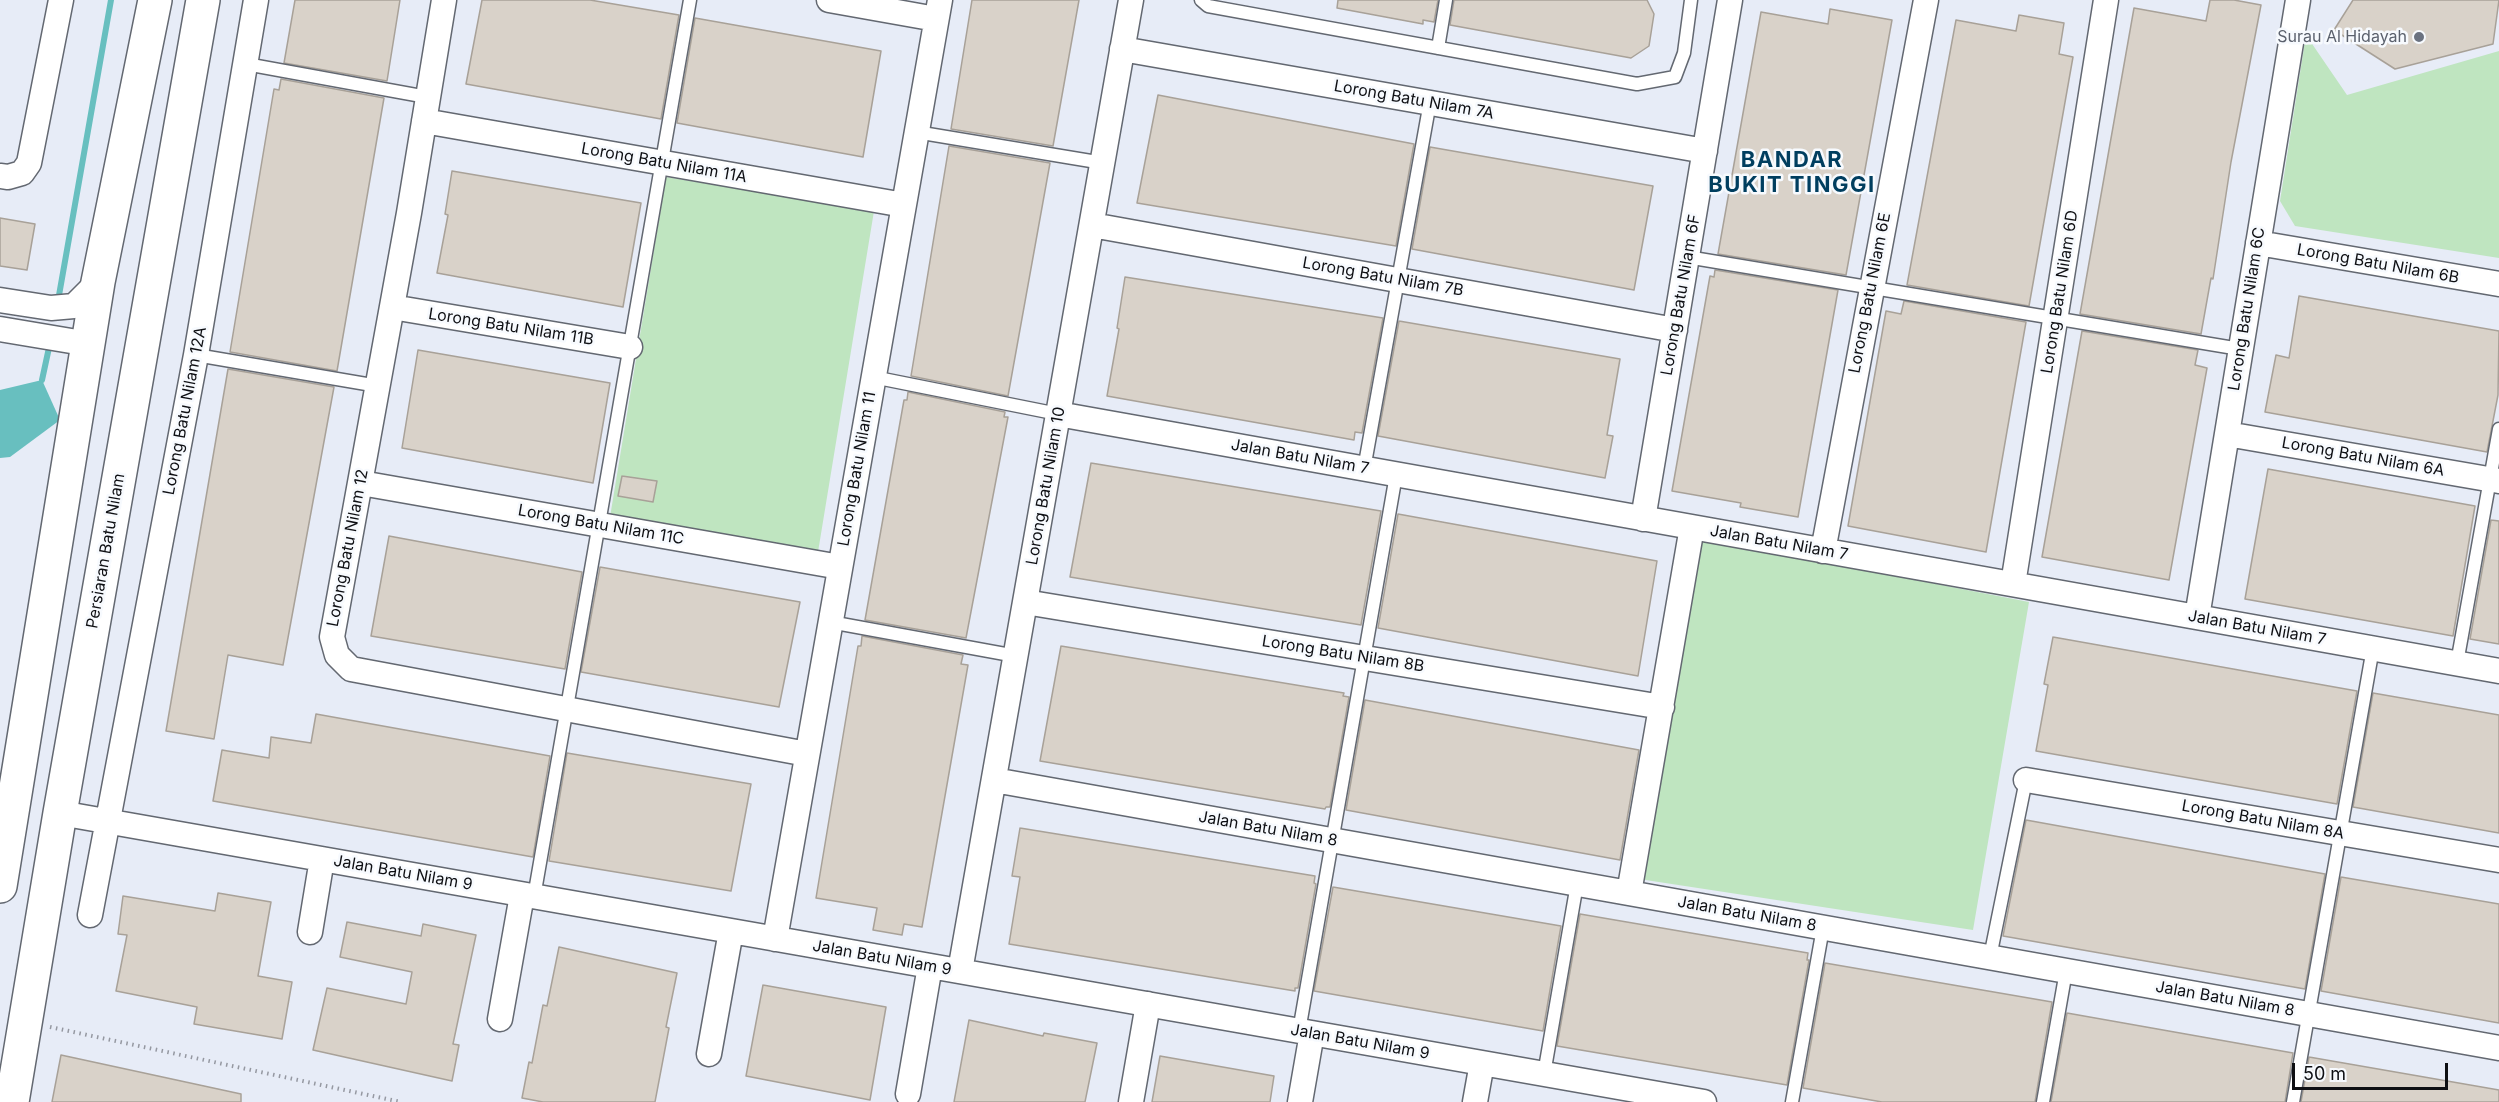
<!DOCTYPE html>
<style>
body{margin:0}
#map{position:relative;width:2499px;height:1102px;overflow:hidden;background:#e7ecf7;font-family:Inter,sans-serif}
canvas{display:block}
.scale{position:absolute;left:2292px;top:1063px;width:156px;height:27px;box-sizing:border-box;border:3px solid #0e0f13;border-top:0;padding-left:8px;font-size:18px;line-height:21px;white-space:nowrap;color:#0e0f13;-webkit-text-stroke:4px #f7fafe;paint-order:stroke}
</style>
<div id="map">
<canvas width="2499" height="1102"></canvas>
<div class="scale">50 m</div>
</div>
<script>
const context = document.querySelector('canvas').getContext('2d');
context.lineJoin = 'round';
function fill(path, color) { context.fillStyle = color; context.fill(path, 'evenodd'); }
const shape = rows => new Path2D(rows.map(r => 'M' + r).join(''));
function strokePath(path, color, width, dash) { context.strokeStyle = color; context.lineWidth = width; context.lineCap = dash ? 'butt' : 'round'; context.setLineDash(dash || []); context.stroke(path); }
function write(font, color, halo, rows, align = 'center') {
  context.font = font + ' Inter,sans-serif'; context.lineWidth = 5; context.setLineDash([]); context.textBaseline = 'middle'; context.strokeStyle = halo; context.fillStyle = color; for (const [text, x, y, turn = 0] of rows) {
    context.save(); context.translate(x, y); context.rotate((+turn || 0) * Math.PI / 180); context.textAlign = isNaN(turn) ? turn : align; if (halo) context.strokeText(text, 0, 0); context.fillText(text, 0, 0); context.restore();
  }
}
fill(shape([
 [2306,35,2347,95,2499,51,2499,258,2295,226,2280,201],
 [666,177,874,211,818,552,610,517],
 [1698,538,2029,602,1973,930,1639,879]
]), '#bfe5c0');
fill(shape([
 [42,380,60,420,10,457,0,458,0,390]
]), '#68bfbf');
strokePath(shape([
 [58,301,111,0],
 [42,380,50,343]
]), '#68bfbf', 6);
const building = shape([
 [295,0,400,0,387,81,284,63,295,0],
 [482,0,590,0,679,15,661,119,466,84,482,0],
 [972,0,1079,0,1053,146,951,129,972,0],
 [1338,0,1438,0,1434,22,1423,20,1423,24,1337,8,1338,0],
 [1454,0,1647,0,1654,14,1649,46,1631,58,1450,25,1454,0],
 [2210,0,2234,0,2261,5,2231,162,2213,279,2211,278,2201,334,2080,314,2134,8,2206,21,2210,0],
 [2353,0,2499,0,2493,44,2395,69,2334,30,2353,0],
 [1830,9,1892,20,1846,275,1718,254,1761,12,1828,24,1830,9],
 [2019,15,2064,23,2059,54,2073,57,2029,306,1907,285,1956,20,2016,31,2019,15],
 [695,18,881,51,863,157,677,123,695,18],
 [281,79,384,98,337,371,230,352,274,89,279,90,281,79],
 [1158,95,1414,144,1396,246,1137,203,1158,95],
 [949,146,1050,163,1008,396,911,376,949,146],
 [1430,147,1653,186,1634,290,1412,249,1430,147],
 [452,171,641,203,623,307,437,273,448,215,445,214,452,171],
 [0,218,35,224,27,270,0,266,0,218],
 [1715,270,1838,290,1798,517,1740,507,1741,503,1672,491,1710,276,1714,277,1715,270],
 [1125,277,1383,318,1362,433,1355,432,1354,440,1107,396,1119,329,1117,328,1125,277],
 [2299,296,2499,331,2498,395,2487,452,2265,412,2276,355,2289,358,2299,296],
 [1904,301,2026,322,1986,552,1848,526,1886,311,1901,314,1904,301],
 [1399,321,1620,359,1607,435,1613,436,1605,478,1378,436,1399,321],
 [2082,331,2198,350,2195,365,2207,368,2169,580,2042,557,2082,331],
 [418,350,610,383,593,483,402,448,418,350],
 [228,369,334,387,283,665,228,655,214,739,166,731,228,369],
 [908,392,1005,412,1004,417,1008,417,966,638,865,620,904,400,907,400,908,392],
 [1091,463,1381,511,1361,625,1070,577,1091,463],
 [2268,469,2475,506,2453,636,2245,599,2268,469],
 [622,476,657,481,653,502,618,496,622,476],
 [1398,514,1657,561,1638,676,1378,628,1398,514],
 [2491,520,2499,521,2499,644,2470,639,2491,520],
 [389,536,582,572,565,669,371,636,389,536],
 [600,567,800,602,779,707,581,672,600,567],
 [862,636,963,655,961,664,968,665,922,927,904,924,902,935,873,930,877,908,816,898,858,646,861,646,862,636],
 [2053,637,2357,691,2337,804,2036,751,2048,685,2044,684,2053,637],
 [1061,646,1344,693,1343,696,1349,697,1330,807,1326,807,1325,809,1040,761,1061,646],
 [2373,693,2499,715,2499,833,2353,807,2373,693],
 [1365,700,1639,750,1620,860,1346,810,1365,700],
 [316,714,550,756,533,857,213,801,222,750,269,758,271,737,311,743,316,714],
 [567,753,751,784,731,891,549,861,567,753],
 [2026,820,2325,874,2305,989,2003,936,2026,820],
 [1020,828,1315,876,1314,883,1316,884,1298,988,1295,988,1295,991,1009,944,1020,877,1012,876,1020,828],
 [2341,877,2499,904,2499,1023,2321,991,2341,877],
 [1333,887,1561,926,1543,1031,1314,991,1333,887],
 [218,893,271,902,258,976,292,982,282,1039,194,1024,197,1007,116,991,127,935,118,934,123,896,215,911,218,893],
 [1580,914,1808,953,1807,960,1809,960,1787,1085,1557,1046,1580,914],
 [347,922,421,936,423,924,476,935,453,1044,459,1045,452,1081,313,1050,327,988,406,1004,412,972,340,957,347,922],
 [559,947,677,973,666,1027,669,1028,655,1102,543,1102,522,1098,529,1062,532,1063,543,1005,547,1006,559,947],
 [1825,963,2052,1002,2035,1102,1882,1102,1803,1088,1825,963],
 [763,985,886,1007,870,1100,746,1076,763,985],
 [2067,1013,2293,1053,2285,1102,2051,1102,2067,1013],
 [969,1020,1043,1036,1044,1033,1097,1043,1085,1102,954,1102,969,1020],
 [61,1055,241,1094,241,1102,52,1102,61,1055],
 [1160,1056,1274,1076,1270,1102,1152,1102,1160,1056],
 [2309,1057,2499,1090,2499,1102,2301,1102,2309,1057]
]);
fill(building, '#d9d2c9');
strokePath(building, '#a8a198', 1.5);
const lane = shape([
 [1201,0,1208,6,1637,84,1675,77,1684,53,1691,0],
 [1438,48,1446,0],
 [246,64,427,97],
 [916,132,1103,163],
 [1687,257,2240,349],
 [196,355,378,386],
 [873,377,1058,414],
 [1364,469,1430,102],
 [830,622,1016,656],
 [2457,663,2499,429],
 [534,897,690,0],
 [1990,957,2026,780],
 [1299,1031,1396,475],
 [1544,1074,1577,884],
 [1792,1102,1823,928],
 [2043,1102,2066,971],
 [2293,1102,2373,648]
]);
const street = shape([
 [444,0,409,213,332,637,337,655,351,669,807,754],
 [829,0,936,19],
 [1122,49,1705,151],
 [424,121,904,205],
 [0,176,8,177,22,173,29,163,61,0],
 [1092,225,1675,330],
 [2258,243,2499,284],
 [0,300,51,308,74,306,98,282],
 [392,307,630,347],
 [0,329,89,344],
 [1058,414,2499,671],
 [2227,434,2499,481],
 [361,483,840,567],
 [1643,519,1730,0],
 [1823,551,1926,0],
 [2013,584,2106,0],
 [1025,602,1662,707],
 [2197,617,2298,0],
 [994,780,2499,1048],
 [2026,780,2499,860],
 [60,813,1704,1102],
 [1629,893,1692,527],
 [90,915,196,355,256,0],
 [310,932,322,859],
 [775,939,940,0],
 [960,971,1131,0],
 [500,1019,522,895],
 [709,1054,731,931],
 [908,1094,930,966],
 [1131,1102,1148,1004],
 [1300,1102,1312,1033],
 [1475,1102,1482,1063]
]);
const secondary = shape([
 [0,886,98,282,155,0],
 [12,1102,60,813,203,0]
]);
strokePath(lane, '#636871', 15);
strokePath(street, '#636871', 27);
strokePath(secondary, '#636871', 36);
strokePath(shape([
 [50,1027,401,1102]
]), '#9598a1', 4, [1.5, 4.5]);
strokePath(lane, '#fff', 12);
strokePath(street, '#fff', 24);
strokePath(secondary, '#fff', 33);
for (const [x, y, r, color] of [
 [2419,37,6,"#6b7280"]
]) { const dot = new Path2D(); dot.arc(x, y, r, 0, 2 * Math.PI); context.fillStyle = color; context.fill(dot); strokePath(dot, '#f7fafe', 2); }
write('16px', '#5b616d', '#f7fafe', [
 ["Surau Al Hidayah",2407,37]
], 'right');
write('16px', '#0e0f13', '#f7fafe', [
 ["Lorong Batu Nilam 7A",1414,100,10],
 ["Lorong Batu Nilam 11A",664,163,10],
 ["Lorong Batu Nilam 6B",2378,264,10],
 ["Lorong Batu Nilam 7B",1383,277,10],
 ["Lorong Batu Nilam 6D",2060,292,-81],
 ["Lorong Batu Nilam 6E",1870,293,-79],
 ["Lorong Batu Nilam 6F",1681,295,-80],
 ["Lorong Batu Nilam 6C",2247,309,-81],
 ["Lorong Batu Nilam 11B",511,327,9],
 ["Lorong Batu Nilam 12A",185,411,-79],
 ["Jalan Batu Nilam 7",1300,457,10],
 ["Lorong Batu Nilam 6A",2363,457,10],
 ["Lorong Batu Nilam 11",857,469,-80],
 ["Lorong Batu Nilam 10",1046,486,-80],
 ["Lorong Batu Nilam 11C",601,525,10],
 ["Jalan Batu Nilam 7",1779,543,10],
 ["Lorong Batu Nilam 12",348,548,-79],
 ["Persiaran Batu Nilam",106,551,-80],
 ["Jalan Batu Nilam 7",2257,628,10],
 ["Lorong Batu Nilam 8B",1343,654,9],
 ["Lorong Batu Nilam 8A",2263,820,10],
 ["Jalan Batu Nilam 8",1268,829,10],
 ["Jalan Batu Nilam 9",403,873,10],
 ["Jalan Batu Nilam 8",1747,914,10],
 ["Jalan Batu Nilam 9",882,958,10],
 ["Jalan Batu Nilam 8",2225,999,10],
 ["Jalan Batu Nilam 9",1360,1042,10]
]);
context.letterSpacing = '1.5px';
write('bold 22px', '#003e5f', '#f7fafe', [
 ["BANDAR",1792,160],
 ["BUKIT TINGGI",1792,185]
]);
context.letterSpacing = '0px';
</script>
